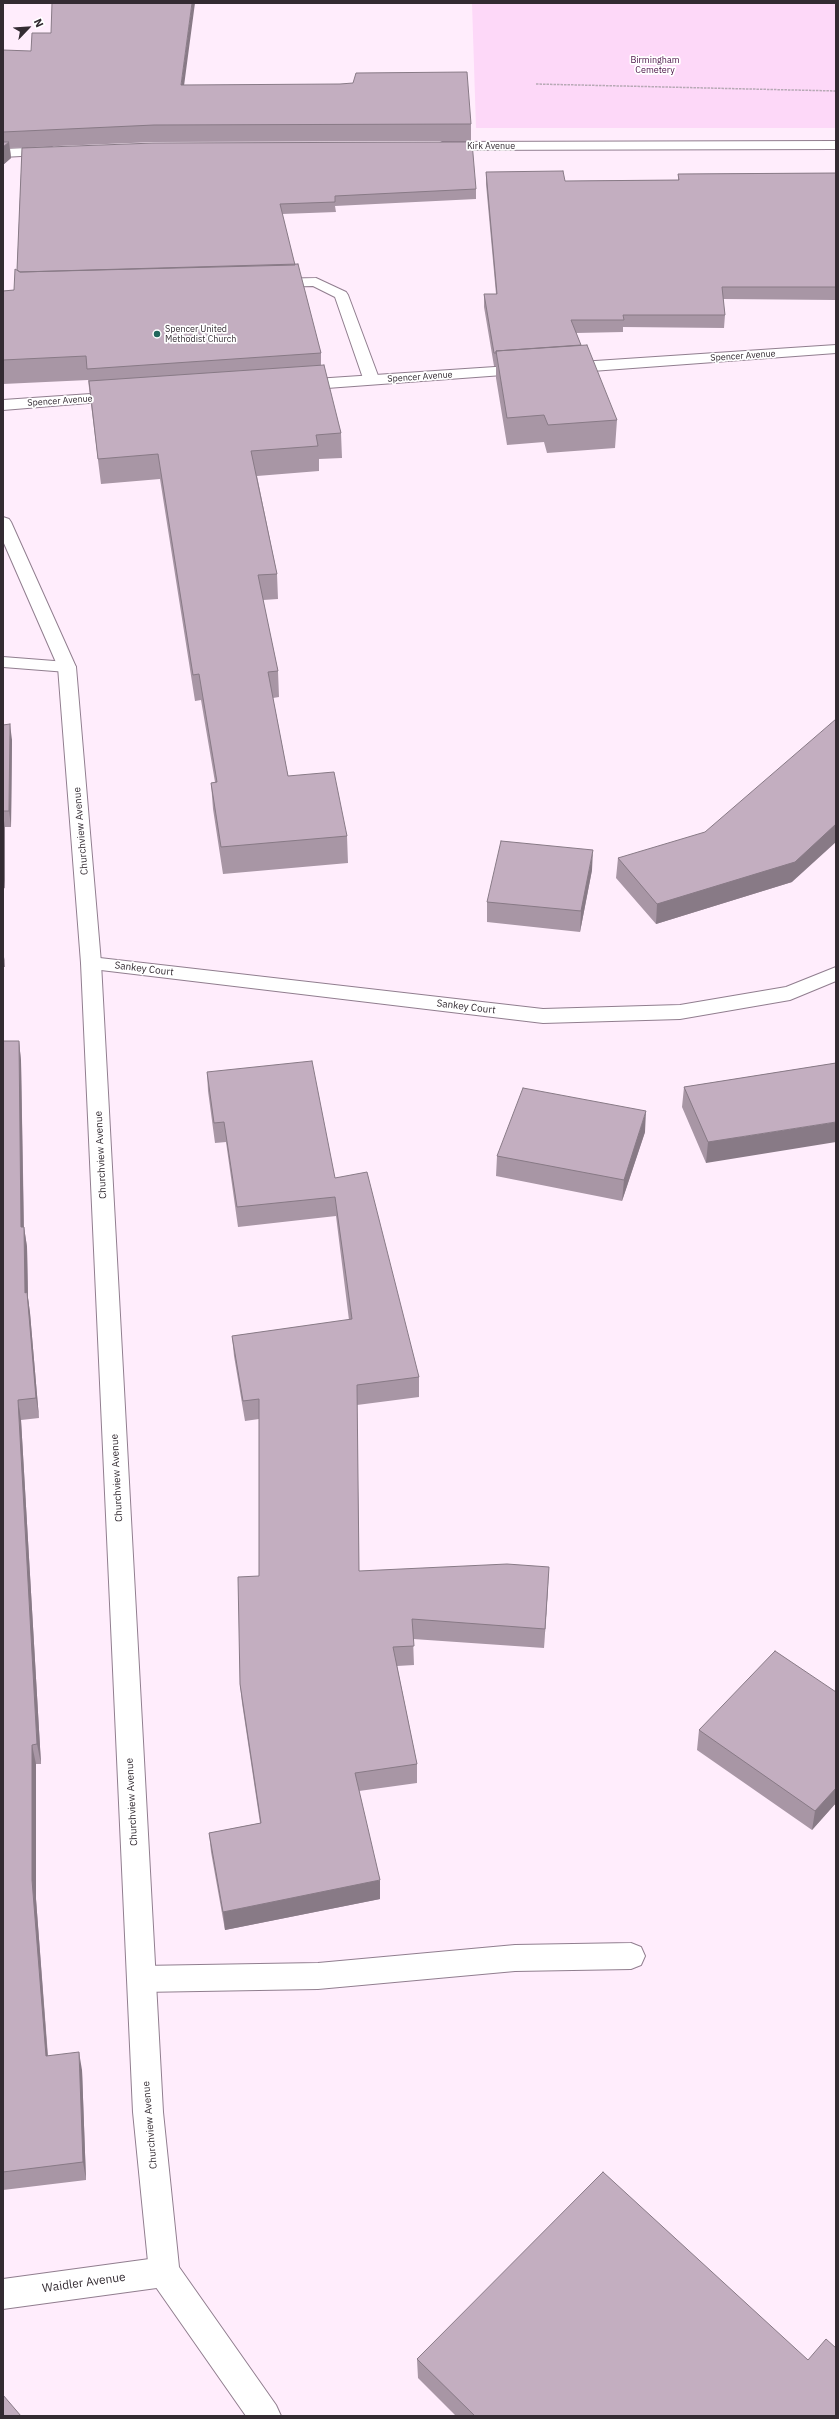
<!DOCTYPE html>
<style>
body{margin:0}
#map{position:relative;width:839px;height:2419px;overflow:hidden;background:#ffedfc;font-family:"IBM Plex Sans",sans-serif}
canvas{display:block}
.frame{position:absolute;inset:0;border:4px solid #332b32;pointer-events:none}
.north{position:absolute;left:8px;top:8px;width:40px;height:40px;-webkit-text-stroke:3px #fff;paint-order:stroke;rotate:65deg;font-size:11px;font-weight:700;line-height:16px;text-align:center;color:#332b32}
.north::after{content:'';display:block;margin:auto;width:14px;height:18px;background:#332b32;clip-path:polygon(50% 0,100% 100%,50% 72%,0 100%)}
</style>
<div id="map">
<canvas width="839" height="2419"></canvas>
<div class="frame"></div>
<div class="north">N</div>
</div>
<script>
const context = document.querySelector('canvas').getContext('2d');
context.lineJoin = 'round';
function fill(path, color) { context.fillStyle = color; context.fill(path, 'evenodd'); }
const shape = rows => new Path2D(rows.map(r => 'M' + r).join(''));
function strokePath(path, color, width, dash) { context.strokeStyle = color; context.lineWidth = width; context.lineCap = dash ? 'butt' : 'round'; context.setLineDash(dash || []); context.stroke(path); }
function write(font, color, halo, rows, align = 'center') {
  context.font = font + ' "IBM Plex Sans",sans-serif'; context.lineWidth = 3.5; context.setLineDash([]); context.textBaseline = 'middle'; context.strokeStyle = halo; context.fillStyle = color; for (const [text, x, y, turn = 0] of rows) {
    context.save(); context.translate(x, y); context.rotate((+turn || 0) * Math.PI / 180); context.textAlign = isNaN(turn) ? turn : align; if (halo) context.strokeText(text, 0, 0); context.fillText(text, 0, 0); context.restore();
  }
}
fill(shape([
 [472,3,836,3,836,128,476,128]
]), '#fdd8f8');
const lane = shape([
 [316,278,346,292,348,295,380,381,377,384,367,384,364,381,335,297,313,286,272,287,265,283,272,279,316,278],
 [631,1943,641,1947,645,1956,641,1965,631,1969,515,1971,318,1989,141,1992,131,1988,127,1979,131,1970,141,1966,318,1963,515,1945,631,1943]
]);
const street = shape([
 [836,141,836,149,442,150,435,146,442,142,836,141],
 [52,147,59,151,57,154,3,157,3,149,52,147],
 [836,345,836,353,565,373,557,368,565,363,836,345],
 [525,365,533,370,530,373,300,390,292,385,300,380,525,365],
 [120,392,125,394,128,397,125,400,3,410,3,400,120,392],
 [3,657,67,662,73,663,76,667,73,671,67,672,3,667,3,657],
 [91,957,543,1009,680,1005,786,987,836,967,836,981,790,1000,680,1019,543,1023,84,968,81,963,84,958,91,957],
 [164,2257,175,2261,179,2272,175,2283,164,2287,3,2309,3,2279,164,2257]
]);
const secondary = shape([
 [3,517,9,519,11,522,76,667,101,963,163,2112,179,2267,276,2405,281,2416,246,2416,153,2283,149,2272,133,2112,81,963,58,667,3,541,3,517]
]);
strokePath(lane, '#917e8f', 2);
strokePath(street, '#917e8f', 2);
strokePath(secondary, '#917e8f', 2);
strokePath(shape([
 [536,84,836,91]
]), '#b7a9b5', 1.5, [2.5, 1]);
fill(lane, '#fff');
fill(street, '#fff');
fill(secondary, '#fff');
fill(shape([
 [3,50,184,85,471,124,471,141,155,142,10,148,11,158,3,165],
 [22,148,476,189,476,199,335,206,336,212,282,214,295,265,321,353,321,365,341,433,342,458,319,459,319,471,257,476,277,574,278,599,263,600,278,671,279,697,273,698,288,776,347,836,348,863,223,874,213,809,211,783,215,782,201,700,195,701,160,479,101,484,88,380,3,384,3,291,14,290,17,270],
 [486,172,565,181,678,180,678,174,836,173,836,300,723,299,725,315,724,328,623,327,623,332,576,333,581,345,617,420,615,448,547,453,544,442,507,445,496,378,496,366,494,366,484,307,484,294,496,294,486,184],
 [3,725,12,740,11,827,5,827,5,888,3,889],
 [618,858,792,882,656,924,616,878],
 [592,870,580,932,487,922,487,902],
 [3,947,5,967,3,967],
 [3,1041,19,1041,21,1061,24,1227,27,1247,28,1298,30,1313,39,1418,21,1420,41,1764,36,1764,36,1899,48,2056,82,2070,86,2180,3,2190],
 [836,1063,706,1163,682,1107,684,1087],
 [207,1072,335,1178,419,1377,419,1397,357,1405,359,1571,548,1587,544,1648,413,1639,414,1665,397,1666,417,1764,417,1783,359,1791,380,1899,225,1930,211,1852,209,1833,260,1823,242,1703,240,1684,259,1576,259,1419,245,1421,234,1356,232,1336,349,1320,336,1216,238,1227,226,1142,215,1143,208,1091],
 [645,1132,622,1201,496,1176,497,1156],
 [836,1692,836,1803,812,1830,697,1750,699,1730],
 [417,2359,836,2416,456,2416,418,2378]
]), '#a896a5');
fill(shape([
 [192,3,195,3,182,101,181,85],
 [9,142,11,158,3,165,3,147],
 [10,724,12,740,11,827,9,811],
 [3,814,5,827,5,888,3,872],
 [836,824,836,842,792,882,656,924,657,904],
 [593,850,592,870,580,932,581,911],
 [3,947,5,967,3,953],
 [19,1041,21,1061,24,1247,21,1227],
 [646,1111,645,1132,622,1201,624,1180],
 [836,1122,836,1142,706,1163,708,1142],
 [24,1227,27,1247,28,1298,30,1313,39,1418,36,1398,25,1293],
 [18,1400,21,1420,41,1764,37,1744],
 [549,1567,548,1587,544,1648,545,1629],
 [32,1745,36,1764,36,1899,49,2074,46,2056,32,1880],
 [836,1788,836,1803,812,1830,815,1811],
 [380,1880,380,1899,225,1930,223,1912],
 [79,2052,82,2070,86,2180,83,2162]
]), '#887a86');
const building = shape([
 [52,3,192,3,181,85,340,84,353,83,356,73,467,72,471,124,154,125,3,132,3,50,31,51,32,33,51,33,52,3],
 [3,142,9,142,3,147,3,142],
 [472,142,476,189,335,196,335,202,280,204,295,265,20,272,17,270,22,148,154,143,472,142],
 [563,171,565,181,679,180,678,174,836,173,836,287,722,287,725,315,623,315,624,320,571,320,581,345,496,351,496,353,494,353,484,294,497,294,486,172,563,171],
 [298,264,321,353,87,369,86,356,3,360,3,291,14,290,15,269,20,272,298,264],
 [587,345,617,420,548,425,544,415,507,418,496,351,587,345],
 [324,365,341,433,316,435,318,446,251,451,277,574,258,575,278,671,268,672,288,776,334,772,347,836,221,847,211,783,217,782,199,674,193,675,158,454,98,459,89,381,324,365],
 [836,719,836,824,795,862,657,904,618,858,705,832,836,719],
 [10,724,9,811,3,811,3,725,10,724],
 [501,841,593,850,581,911,487,902,501,841],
 [3,1041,19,1041,21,1227,24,1227,25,1293,27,1292,36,1398,18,1400,37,1744,32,1745,32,1880,46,2056,79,2052,83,2162,3,2172,3,1041],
 [312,1061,335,1178,367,1172,419,1377,357,1385,359,1571,507,1564,549,1567,545,1629,412,1619,414,1646,393,1647,417,1764,355,1773,380,1880,223,1912,209,1833,261,1823,240,1684,238,1577,259,1576,259,1399,243,1401,232,1336,352,1319,335,1197,237,1207,224,1122,214,1123,207,1072,312,1061],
 [836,1063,836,1122,708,1142,684,1087,836,1063],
 [523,1088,646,1111,624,1180,497,1156,523,1088],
 [775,1651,836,1692,836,1788,815,1811,699,1730,775,1651],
 [603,2172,808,2360,826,2339,836,2348,836,2416,475,2416,417,2359,603,2172],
 [3,2395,21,2416,3,2416,3,2395]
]);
fill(building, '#c3aec0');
strokePath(building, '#887a86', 1);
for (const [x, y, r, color] of [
 [157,334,4,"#20675c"]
]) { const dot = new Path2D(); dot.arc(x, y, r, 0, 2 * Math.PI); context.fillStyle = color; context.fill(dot); strokePath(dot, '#fff', 1.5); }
write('9px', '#4a1246', '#fff', [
 ["Birmingham",655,60],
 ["Cemetery",655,70]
]);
write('9px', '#332b32', '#fff', [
 ["Kirk Avenue",491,146],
 ["Spencer Avenue",743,356,-4],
 ["Spencer Avenue",420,377,-4],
 ["Spencer Avenue",60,401,-4]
]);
write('9px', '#332b32', '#fff', [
 ["Spencer United",165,329],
 ["Methodist Church",165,339]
], 'left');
write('10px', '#332b32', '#fff', [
 ["Churchview Avenue",81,831,-95],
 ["Sankey Court",144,969,7],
 ["Sankey Court",466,1007,7],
 ["Churchview Avenue",101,1155,-93],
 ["Churchview Avenue",117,1478,-93],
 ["Churchview Avenue",132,1802,-93],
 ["Churchview Avenue",150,2125,-95]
]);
write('12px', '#332b32', '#fff', [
 ["Waidler Avenue",84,2283,-8]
]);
</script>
